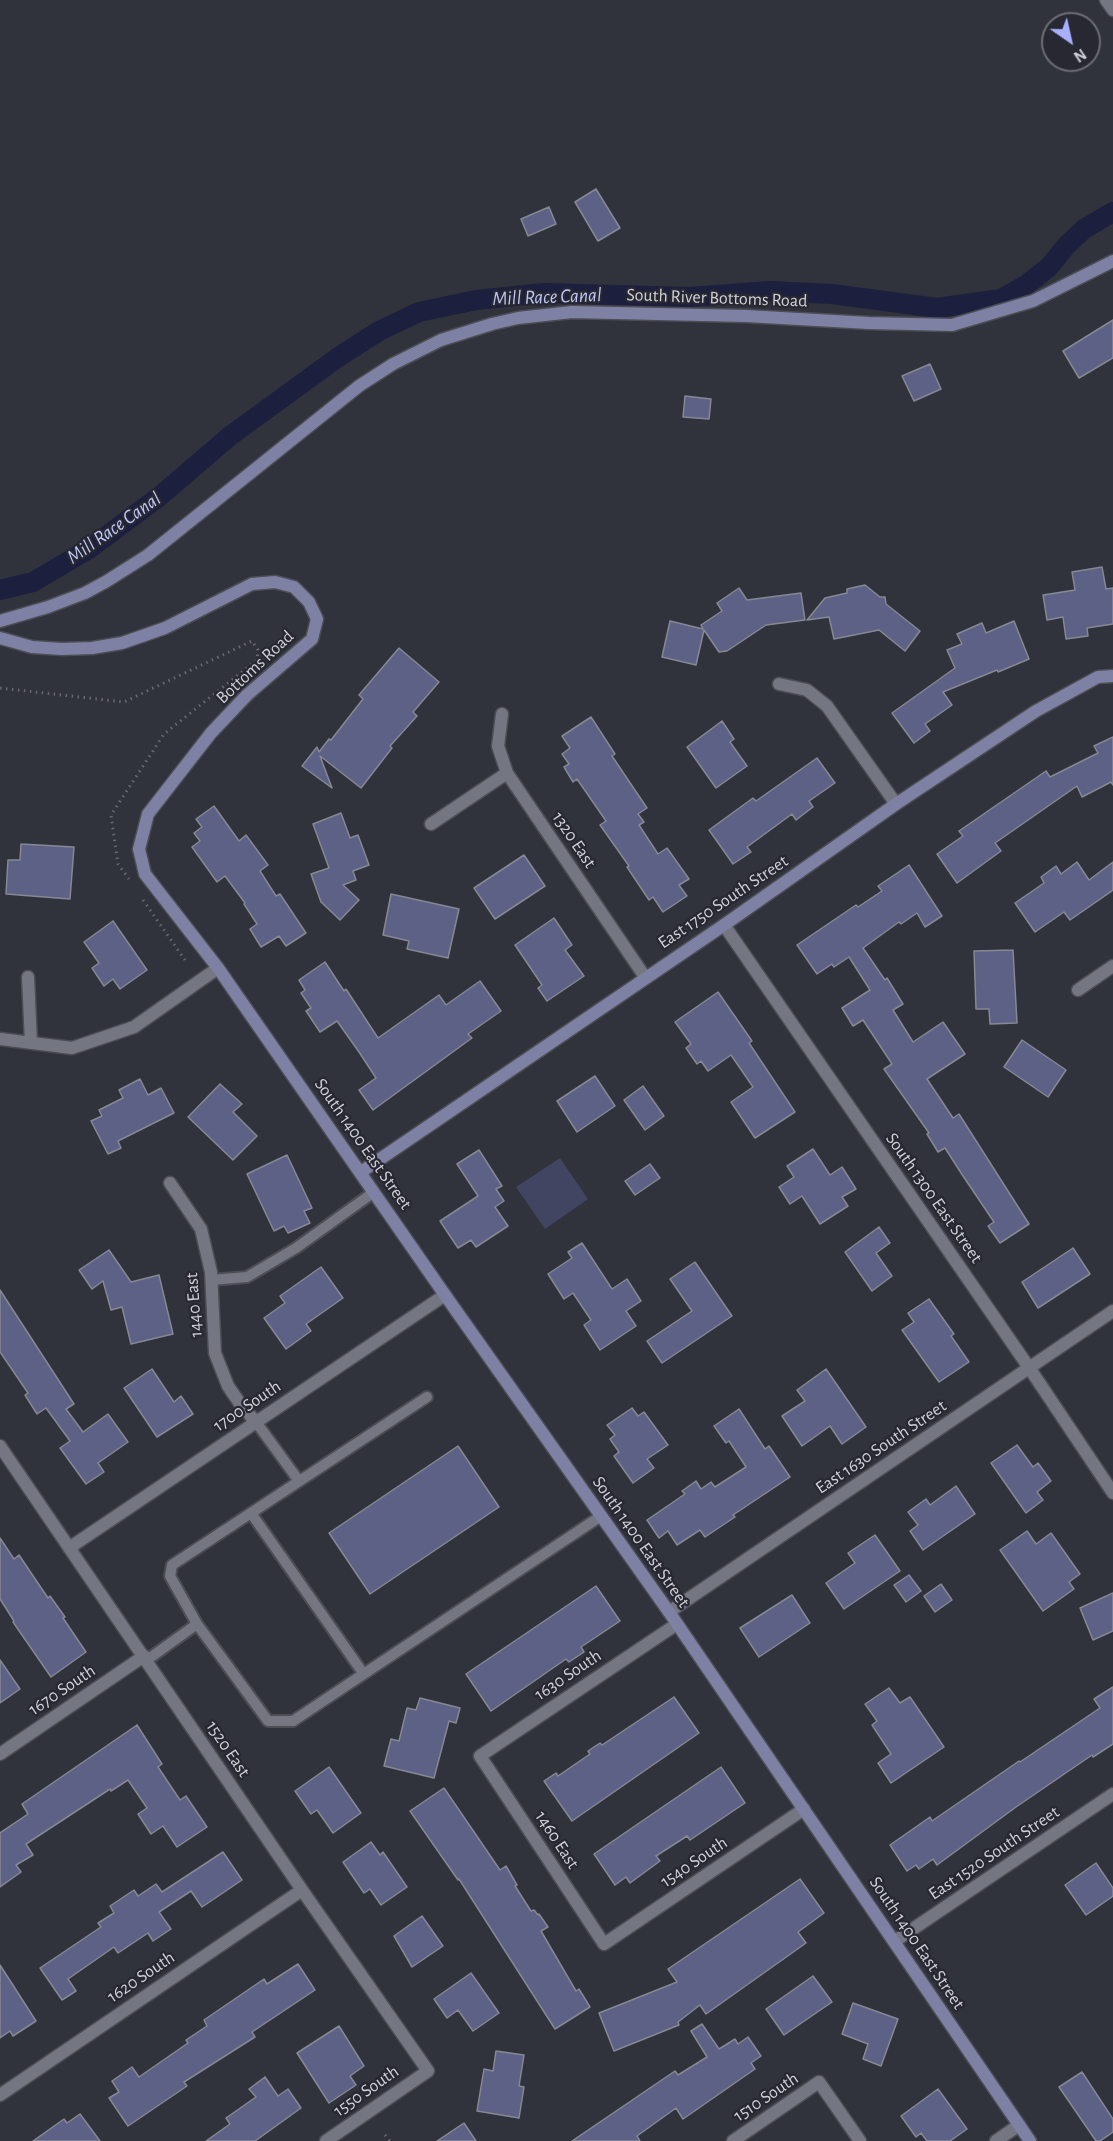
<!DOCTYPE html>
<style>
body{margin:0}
#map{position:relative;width:1113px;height:2141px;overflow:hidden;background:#30323c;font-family:"Alegreya Sans",sans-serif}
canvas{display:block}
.north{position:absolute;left:1041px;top:12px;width:60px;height:60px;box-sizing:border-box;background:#272831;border:2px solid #6b6c73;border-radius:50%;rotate:146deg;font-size:16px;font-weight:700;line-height:24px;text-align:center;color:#d0d1d7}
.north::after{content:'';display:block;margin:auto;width:21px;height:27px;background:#a8b0fc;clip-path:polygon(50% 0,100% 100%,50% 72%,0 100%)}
</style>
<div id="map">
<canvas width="1113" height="2141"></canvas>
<div class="north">N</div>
</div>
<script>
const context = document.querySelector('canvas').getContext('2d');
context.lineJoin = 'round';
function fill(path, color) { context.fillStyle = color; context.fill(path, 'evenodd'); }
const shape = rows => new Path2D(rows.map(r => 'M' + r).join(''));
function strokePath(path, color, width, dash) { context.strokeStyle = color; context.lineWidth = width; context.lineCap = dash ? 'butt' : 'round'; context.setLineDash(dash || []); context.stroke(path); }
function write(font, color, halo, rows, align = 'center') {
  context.font = font + ' "Alegreya Sans",sans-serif'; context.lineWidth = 4.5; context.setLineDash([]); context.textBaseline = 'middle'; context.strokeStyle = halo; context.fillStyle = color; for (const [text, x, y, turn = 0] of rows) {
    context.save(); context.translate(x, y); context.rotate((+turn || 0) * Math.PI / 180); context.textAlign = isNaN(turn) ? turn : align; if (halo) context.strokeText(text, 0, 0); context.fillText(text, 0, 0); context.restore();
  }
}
fill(shape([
 [560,1158,588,1199,545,1229,516,1187]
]), '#424561');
strokePath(shape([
 [0,590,33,582,89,549,160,496,230,436,337,358,379,331,419,312,476,300,544,293,690,297,770,291,832,294,937,308,972,303,1001,299,1026,285,1049,267,1066,246,1084,229,1113,212]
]), '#1d1f3f', 20);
const building = shape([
 [596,189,620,228,598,241,575,202,596,189],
 [549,207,556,224,528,236,521,219,549,207],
 [1113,320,1113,358,1079,378,1063,351,1113,320],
 [930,364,941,389,914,401,902,376,930,364],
 [685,396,711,399,709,419,683,417,685,396],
 [1102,567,1106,589,1113,588,1113,624,1087,628,1088,636,1066,639,1063,617,1047,620,1043,595,1075,590,1072,572,1102,567],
 [865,585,880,597,885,597,886,604,920,631,905,651,879,630,834,639,829,617,807,620,825,598,847,593,847,589,865,585],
 [739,588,747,600,801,593,805,620,766,625,727,651,719,652,704,630,696,665,662,657,670,621,703,629,701,625,722,611,717,603,739,588],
 [1014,621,1029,659,998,672,997,670,943,692,952,705,925,724,930,731,914,743,892,713,955,668,947,650,962,644,957,634,982,623,986,633,1014,621],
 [399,648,439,682,413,712,417,716,390,746,392,748,361,788,320,756,332,788,302,766,317,747,319,752,329,739,331,740,363,699,359,695,399,648],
 [591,717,615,754,612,756,647,808,638,814,644,822,639,825,658,854,667,848,689,879,679,885,687,896,663,912,653,897,649,900,627,867,629,866,600,825,606,821,577,779,573,782,564,767,569,764,562,754,570,748,562,736,591,717],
 [722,721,734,739,730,742,747,766,716,788,687,747,722,721],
 [1113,737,1113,785,1111,782,1082,797,1077,786,995,843,1001,851,957,883,937,854,963,836,959,831,1046,771,1050,777,1098,753,1094,746,1113,737],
 [817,758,835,783,809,801,813,807,796,820,792,814,747,847,751,852,733,864,709,830,753,798,756,801,817,758],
 [214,806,239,841,246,835,268,865,260,871,276,896,280,894,306,933,286,946,279,936,261,947,250,929,257,924,244,904,245,903,225,876,217,882,192,847,200,841,194,833,202,827,196,819,214,806],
 [341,813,350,838,358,835,369,865,353,871,356,880,343,885,359,900,340,920,321,902,311,874,329,868,313,824,341,813],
 [21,844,74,847,70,899,6,894,8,860,20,860,21,844],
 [524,855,545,886,495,919,474,888,524,855],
 [1077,862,1089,880,1113,862,1113,890,1070,920,1064,912,1035,932,1015,903,1044,883,1041,877,1056,866,1061,874,1077,862],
 [909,865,942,916,925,927,917,913,901,924,899,922,863,948,885,980,887,978,903,1004,893,1010,913,1042,943,1022,965,1054,927,1079,953,1118,959,1114,1029,1224,1000,1243,988,1226,994,1222,963,1176,945,1148,938,1152,927,1134,929,1133,884,1069,892,1064,863,1020,853,1026,842,1008,870,990,849,957,834,967,832,964,817,974,797,945,856,905,858,907,882,891,878,886,909,865],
 [391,894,459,909,448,958,407,949,409,941,383,935,391,894],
 [554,918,572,945,565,950,584,976,547,1001,538,988,542,985,515,945,554,918],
 [113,921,147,970,120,989,113,979,104,986,92,968,99,963,84,942,113,921],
 [1013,950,1017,1023,990,1024,989,1009,976,1009,974,951,1013,950],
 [325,962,344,991,346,989,378,1038,439,995,446,1005,480,981,501,1011,468,1034,472,1038,373,1110,359,1090,376,1078,359,1052,337,1021,320,1032,306,1011,311,1008,301,993,305,990,299,980,325,962],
 [718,992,752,1041,749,1043,795,1112,755,1138,731,1102,753,1087,731,1055,708,1071,701,1061,697,1064,686,1048,691,1044,675,1022,718,992],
 [1022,1040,1066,1070,1048,1097,1004,1067,1022,1040],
 [595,1076,615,1106,577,1132,557,1101,595,1076],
 [140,1079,148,1095,161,1088,174,1113,118,1141,121,1148,108,1154,91,1121,102,1116,99,1110,123,1098,119,1090,140,1079],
 [220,1084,242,1104,233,1112,257,1136,233,1160,188,1117,220,1084],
 [643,1086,664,1116,645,1130,624,1100,643,1086],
 [813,1149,830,1175,842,1167,856,1189,842,1197,848,1206,820,1224,802,1196,790,1204,779,1187,794,1177,787,1166,813,1149],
 [479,1150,502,1186,496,1189,504,1201,495,1207,508,1226,476,1247,471,1240,458,1248,440,1221,478,1196,457,1164,479,1150],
 [287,1155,312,1208,304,1211,310,1223,288,1233,284,1226,274,1231,247,1174,287,1155],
 [650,1164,660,1178,635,1195,625,1181,650,1164],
 [879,1227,890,1243,876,1253,892,1276,872,1291,845,1252,879,1227],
 [582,1243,612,1289,627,1279,641,1301,626,1311,636,1326,600,1350,584,1325,591,1320,573,1293,564,1299,548,1274,572,1258,568,1252,582,1243],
 [1073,1248,1090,1274,1038,1308,1022,1282,1073,1248],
 [109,1250,131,1282,159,1275,173,1334,131,1344,122,1307,111,1310,103,1281,92,1289,79,1270,109,1250],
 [695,1262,732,1316,662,1363,647,1341,692,1311,670,1279,695,1262],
 [321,1267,343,1298,306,1324,311,1331,286,1349,264,1318,285,1303,280,1296,321,1267],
 [0,1290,74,1404,66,1409,83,1432,108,1414,128,1442,98,1463,104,1472,86,1484,60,1448,70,1441,46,1408,37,1414,25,1395,28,1393,0,1352,0,1290],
 [929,1299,954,1334,951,1336,969,1362,939,1382,902,1330,914,1322,908,1313,929,1299],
 [152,1369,174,1402,181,1396,193,1414,157,1437,124,1388,152,1369],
 [826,1369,866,1427,842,1444,830,1426,802,1446,782,1416,805,1401,797,1390,826,1369],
 [632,1408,638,1416,644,1412,668,1445,647,1459,654,1468,633,1483,614,1456,619,1452,610,1439,615,1435,607,1425,632,1408],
 [739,1409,765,1449,769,1446,790,1477,733,1515,735,1517,705,1537,700,1530,677,1545,668,1531,659,1538,647,1520,685,1494,682,1491,696,1481,701,1489,711,1482,715,1487,746,1467,729,1441,726,1443,714,1426,739,1409],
 [1017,1445,1033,1467,1038,1463,1051,1481,1037,1492,1043,1500,1026,1513,991,1463,1017,1445],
 [458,1446,499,1507,370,1594,329,1533,458,1446],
 [956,1486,975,1514,923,1550,910,1531,918,1525,908,1512,926,1499,930,1505,956,1486],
 [1027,1531,1036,1544,1051,1533,1080,1574,1069,1582,1074,1589,1043,1611,1000,1550,1027,1531],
 [875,1535,900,1571,844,1609,826,1583,855,1563,848,1553,875,1535],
 [0,1538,14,1559,19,1555,48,1598,50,1596,65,1617,63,1618,86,1652,51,1677,13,1622,14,1621,0,1599,0,1538],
 [909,1575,921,1591,906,1602,894,1585,909,1575],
 [941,1584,952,1600,935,1612,924,1596,941,1584],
 [596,1586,620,1621,581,1647,584,1652,569,1662,566,1659,491,1711,466,1674,596,1586],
 [1113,1593,1113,1631,1093,1640,1080,1608,1113,1593],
 [792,1595,810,1623,759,1657,740,1628,792,1595],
 [0,1660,20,1689,0,1703,0,1660],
 [1113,1687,1113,1744,1093,1757,1092,1755,1016,1807,937,1865,933,1859,919,1869,916,1865,907,1871,890,1845,930,1817,932,1821,1019,1761,1020,1762,1100,1708,1094,1699,1113,1687],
 [889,1688,900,1703,910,1697,944,1747,891,1783,878,1763,891,1754,872,1725,877,1721,865,1704,889,1688],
 [674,1697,699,1733,572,1821,544,1781,556,1773,558,1776,590,1754,588,1751,600,1743,602,1745,674,1697],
 [420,1698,460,1708,456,1723,449,1721,434,1778,384,1766,391,1739,399,1741,407,1708,416,1710,420,1698],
 [137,1725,162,1764,158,1767,180,1800,186,1796,207,1827,177,1847,163,1826,151,1834,138,1814,147,1808,128,1780,111,1791,110,1789,26,1844,33,1855,16,1865,21,1872,0,1887,0,1833,28,1814,22,1804,137,1725],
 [329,1767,361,1813,333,1833,317,1810,311,1814,295,1791,329,1767],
 [721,1767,745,1803,690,1840,687,1836,656,1856,660,1861,630,1883,626,1877,615,1885,594,1854,721,1767],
 [444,1788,500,1870,506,1866,517,1885,515,1886,531,1911,534,1910,538,1915,539,1914,548,1927,541,1931,576,1991,579,1989,590,2007,555,2029,459,1879,458,1880,410,1811,444,1788],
 [371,1842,380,1855,383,1852,407,1887,381,1905,370,1889,364,1893,343,1862,371,1842],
 [223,1852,242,1880,202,1907,191,1891,159,1912,171,1929,153,1941,148,1933,118,1953,114,1947,68,1979,76,1991,62,2000,40,1968,101,1927,98,1923,114,1913,110,1906,134,1890,138,1896,156,1884,162,1892,223,1852],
 [1096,1863,1113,1888,1113,1896,1086,1915,1065,1885,1096,1863],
 [800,1879,824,1913,798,1932,806,1943,706,2014,700,2005,678,2022,679,2025,614,2051,599,2013,677,1982,668,1969,800,1879],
 [422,1916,443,1946,412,1967,394,1936,422,1916],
 [298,1964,315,1990,252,2032,255,2037,184,2082,187,2086,128,2126,109,2098,119,2092,112,2081,132,2067,139,2077,188,2043,186,2040,207,2026,204,2020,264,1979,267,1984,298,1964],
 [0,1965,36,2021,13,2036,10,2031,0,2038,0,1965],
 [471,1973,499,2013,473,2031,458,2010,447,2018,434,1999,471,1973],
 [813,1976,832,2002,784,2035,766,2009,813,1976],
 [853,2003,898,2019,881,2066,863,2059,868,2044,842,2034,853,2003],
 [702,2024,719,2049,735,2039,738,2044,748,2037,761,2056,751,2063,755,2069,683,2119,676,2108,637,2136,640,2141,572,2141,675,2071,678,2075,707,2057,691,2031,702,2024],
 [339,2026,364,2066,350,2076,356,2085,329,2103,297,2053,339,2026],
 [496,2051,524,2055,519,2086,524,2087,519,2118,477,2111,484,2069,493,2071,496,2051],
 [1082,2072,1113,2119,1113,2132,1100,2141,1096,2141,1059,2087,1082,2072],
 [265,2077,278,2096,288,2089,301,2108,255,2141,206,2141,230,2124,226,2118,256,2097,249,2089,265,2077],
 [938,2089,967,2129,950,2141,927,2141,921,2133,916,2137,901,2116,938,2089],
 [80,2114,100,2141,33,2141,64,2119,67,2123,80,2114],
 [464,2123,476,2141,437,2141,464,2123]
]);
fill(building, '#5d6186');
strokePath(building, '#868893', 1.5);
const lane = shape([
 [211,1280,247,1277,296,1248,374,1192],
 [256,1422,299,1481],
 [251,1513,363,1673],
 [197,1624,170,1576,172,1565,427,1397],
 [147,1660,197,1624,268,1721,293,1721,601,1516]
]);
const street = shape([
 [1106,0,1113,10],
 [779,684,807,690,827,706,896,804],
 [502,714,498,746,507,773,645,977],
 [431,824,507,773],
 [724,925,1030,1369,1113,1493],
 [28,977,31,1043],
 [1078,990,1113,966],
 [0,1039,72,1048,134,1027,218,968],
 [170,1183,201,1229,211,1272,215,1353,228,1386,241,1405,256,1422],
 [0,1446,302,1890,428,2071,326,2141],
 [69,1548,445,1295],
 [669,1612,1113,1311],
 [677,1624,480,1756,604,1944,804,1809],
 [0,1754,144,1656],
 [895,1941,1113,1794],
 [0,2095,302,1890],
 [733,2141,819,2082,860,2141],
 [996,2141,1019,2125]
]);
const secondary = shape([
 [0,621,48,607,85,593,107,581,148,555,359,386,393,364,441,340,492,324,518,318,572,312,746,316,869,323,952,325,1033,301,1113,261],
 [0,638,32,647,62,649,92,648,122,643,165,628,252,584,275,582,294,587,309,602,317,619,312,639,247,695,211,733,148,814,139,849,145,874,218,968,445,1295,669,1612,1030,2141],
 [361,1172,724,925,896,804,1036,711,1098,677,1113,676]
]);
strokePath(lane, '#4c4d55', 14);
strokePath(street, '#4c4d55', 15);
strokePath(secondary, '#4c4d55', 15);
strokePath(shape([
 [0,688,124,702,252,641,258,650,257,660,164,734,111,815,118,864,129,879],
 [143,900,185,960],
 [385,2135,390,2141]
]), '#686972', 3, [1.5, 4.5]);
strokePath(lane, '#747681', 10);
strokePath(street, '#747681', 12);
strokePath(secondary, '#7e81a3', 12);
write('18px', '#d0d1d7', '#272831', [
 ["South River Bottoms Road",717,298,2],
 ["Bottoms Road",255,667,-43],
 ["1320 East",574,840,56],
 ["East 1750 South Street",723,902,-34],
 ["South 1400 East Street",363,1144,55],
 ["South 1300 East Street",934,1198,55],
 ["1440 East",194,1305,-94],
 ["1700 South",247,1406,-34],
 ["East 1630 South Street",881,1447,-34],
 ["South 1400 East Street",641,1542,55],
 ["1630 South",568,1675,-34],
 ["1670 South",62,1690,-34],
 ["1520 East",228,1749,56],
 ["1460 East",557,1840,57],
 ["East 1520 South Street",994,1853,-34],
 ["1540 South",694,1862,-34],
 ["South 1400 East Street",917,1943,56],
 ["1620 South",141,1977,-34],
 ["1550 South",366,2091,-35],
 ["1510 South",766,2097,-34]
]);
write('italic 20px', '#c0c7fa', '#272831', [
 ["Mill Race Canal",547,297,-2],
 ["Mill Race Canal",114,528,-35]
]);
</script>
